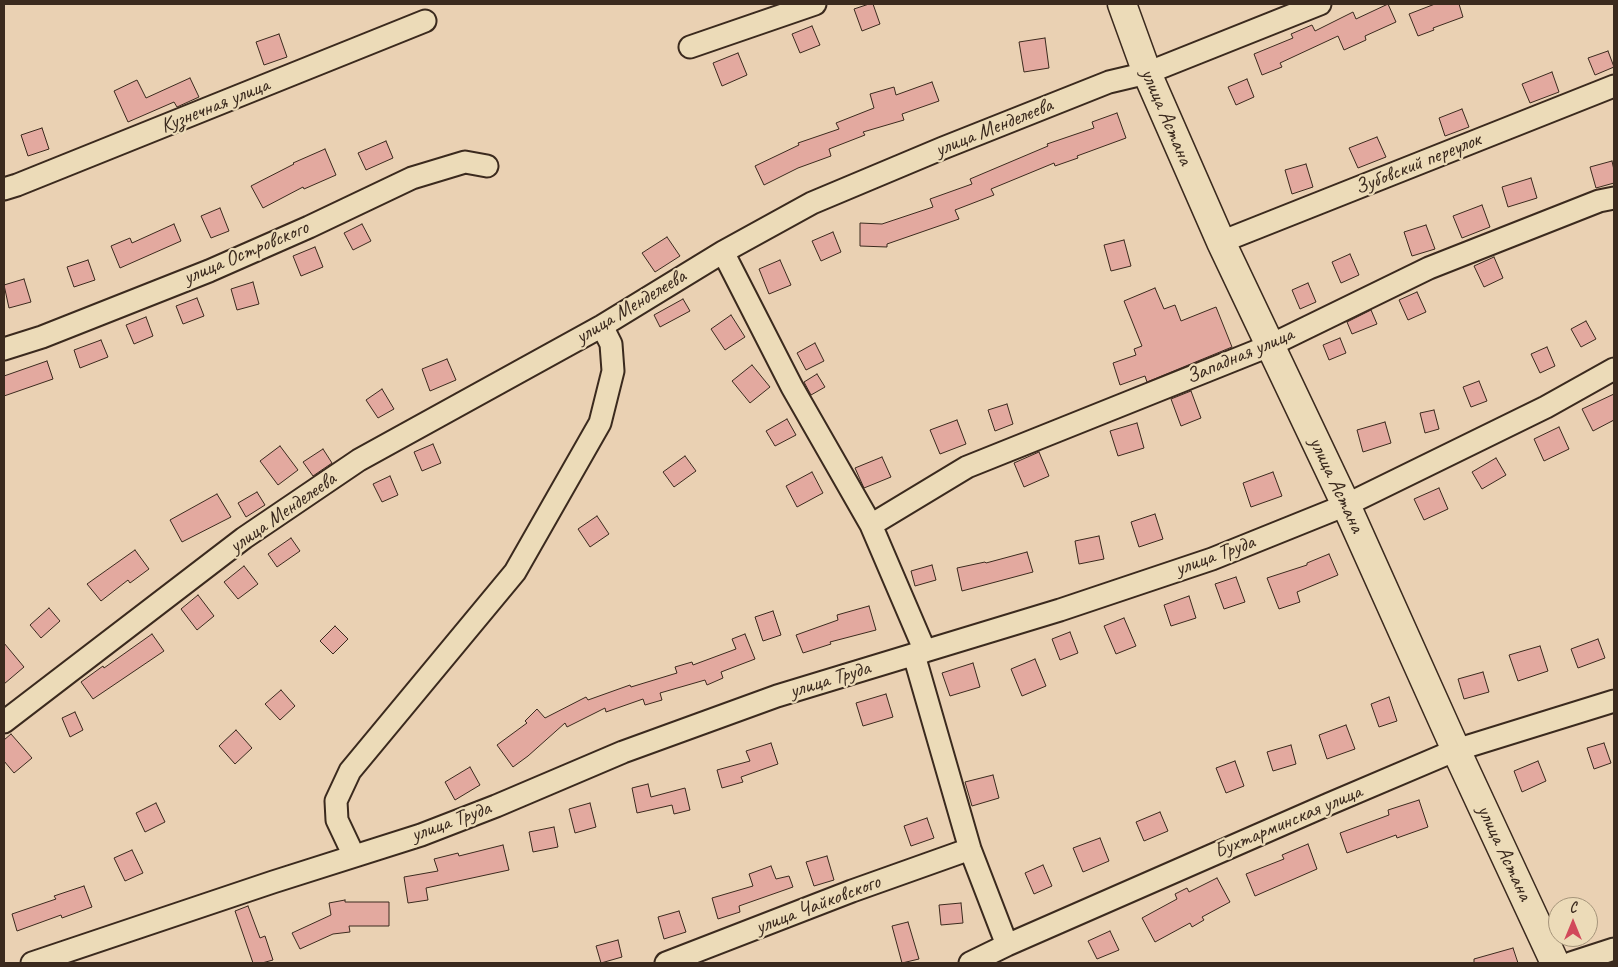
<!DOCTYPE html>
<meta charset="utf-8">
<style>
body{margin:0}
#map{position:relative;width:1618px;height:967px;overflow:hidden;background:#ead1b3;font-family:Caveat,sans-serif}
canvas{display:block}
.frame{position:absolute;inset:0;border:5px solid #3b2a1e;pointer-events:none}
.north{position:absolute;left:1548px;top:897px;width:50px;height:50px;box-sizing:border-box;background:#ecdbb8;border:1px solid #a5947a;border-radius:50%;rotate:0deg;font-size:14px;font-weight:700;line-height:20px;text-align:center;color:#3b2a1e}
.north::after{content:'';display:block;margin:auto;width:18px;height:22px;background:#d1495b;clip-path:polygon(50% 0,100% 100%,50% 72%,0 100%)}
</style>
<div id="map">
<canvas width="1618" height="967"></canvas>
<div class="frame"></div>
<div class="north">С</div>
</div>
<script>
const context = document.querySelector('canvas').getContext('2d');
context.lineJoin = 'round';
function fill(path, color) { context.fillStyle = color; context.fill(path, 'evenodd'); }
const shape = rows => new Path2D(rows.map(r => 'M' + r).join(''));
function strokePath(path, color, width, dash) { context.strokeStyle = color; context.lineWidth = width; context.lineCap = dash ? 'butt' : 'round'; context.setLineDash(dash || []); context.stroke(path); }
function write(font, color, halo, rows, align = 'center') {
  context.font = font + ' Caveat,sans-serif'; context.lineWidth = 4.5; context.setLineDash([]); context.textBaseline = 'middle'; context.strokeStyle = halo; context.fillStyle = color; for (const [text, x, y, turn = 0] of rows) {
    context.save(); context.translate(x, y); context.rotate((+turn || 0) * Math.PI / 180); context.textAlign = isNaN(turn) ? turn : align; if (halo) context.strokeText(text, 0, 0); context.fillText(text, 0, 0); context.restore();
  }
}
const building = shape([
 [869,4,873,4,880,24,862,31,854,9,869,4],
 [1388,4,1396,22,1365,36,1366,40,1344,50,1338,36,1280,63,1282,67,1262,75,1254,54,1293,38,1291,34,1312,25,1315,31,1353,12,1356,19,1388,4],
 [1435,4,1459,4,1463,17,1433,28,1434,30,1418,36,1409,14,1435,4],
 [812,26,820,45,800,53,792,34,812,26],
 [279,34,287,57,264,65,256,42,279,34],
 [1045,38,1049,68,1024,72,1019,42,1045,38],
 [1608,51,1614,67,1595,75,1588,58,1608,51],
 [738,53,747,75,722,86,713,63,738,53],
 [1552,72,1559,92,1530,103,1522,84,1552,72],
 [190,78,199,97,177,107,174,102,128,122,114,91,137,80,146,98,190,78],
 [1247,79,1254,97,1236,105,1228,87,1247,79],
 [932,82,939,101,902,114,904,120,863,132,865,135,829,149,831,156,798,168,764,185,755,166,799,145,798,143,839,129,836,123,874,108,870,94,894,87,896,95,932,82],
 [1462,109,1469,127,1445,136,1439,118,1462,109],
 [1117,113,1126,138,1077,156,1078,158,1055,166,1054,163,991,189,994,195,955,210,959,219,887,244,887,247,860,246,860,223,882,224,933,207,930,199,972,184,970,179,1048,146,1047,144,1094,128,1092,122,1117,113],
 [42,128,49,149,28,156,21,135,42,128],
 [1377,137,1386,157,1358,168,1349,148,1377,137],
 [386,141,393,158,366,170,358,153,386,141],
 [325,149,336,175,304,189,303,187,263,208,251,186,294,164,293,163,325,149],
 [1612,161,1614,170,1614,183,1596,188,1590,167,1612,161],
 [1306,164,1313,187,1292,194,1285,170,1306,164],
 [1531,178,1537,198,1508,207,1502,187,1531,178],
 [1482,205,1490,227,1462,238,1453,216,1482,205],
 [220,208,229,231,211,238,201,216,220,208],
 [174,224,181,241,120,268,111,246,130,238,132,243,174,224],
 [362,224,371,241,353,250,344,233,362,224],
 [1426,225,1435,249,1412,256,1404,232,1426,225],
 [833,232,841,252,821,261,812,241,833,232],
 [667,237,680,256,655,272,642,253,667,237],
 [1124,240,1131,266,1111,271,1104,245,1124,240],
 [315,247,323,267,301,276,293,256,315,247],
 [1350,254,1359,275,1341,283,1332,262,1350,254],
 [1494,257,1503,278,1484,287,1474,266,1494,257],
 [88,260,95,280,74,287,67,267,88,260],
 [780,260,791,285,769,294,759,269,780,260],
 [24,279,31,302,9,308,4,285,24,279],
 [253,282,259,304,237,310,231,289,253,282],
 [1308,283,1316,302,1300,309,1292,290,1308,283],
 [1155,288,1164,309,1175,305,1181,321,1216,307,1232,347,1147,382,1145,376,1120,385,1113,363,1136,355,1134,349,1142,346,1124,301,1155,288],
 [1417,292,1426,312,1408,320,1399,300,1417,292],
 [197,298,204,316,183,324,176,306,197,298],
 [683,299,690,311,660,327,654,315,683,299],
 [1371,310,1377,324,1352,334,1347,322,1371,310],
 [731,315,745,337,725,350,711,329,731,315],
 [146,317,153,336,134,344,126,325,146,317],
 [1586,321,1596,339,1581,347,1571,329,1586,321],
 [1340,338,1346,353,1329,360,1323,345,1340,338],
 [101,340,108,357,80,368,74,350,101,340],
 [815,343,824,361,806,370,797,353,815,343],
 [1547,347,1555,366,1540,373,1531,354,1547,347],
 [447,359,456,380,430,391,422,369,447,359],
 [47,361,53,379,4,396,4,376,47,361],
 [752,365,770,387,750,403,732,381,752,365],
 [817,374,825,387,811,395,804,382,817,374],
 [1479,381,1487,401,1471,407,1463,387,1479,381],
 [382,389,394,409,378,418,366,400,382,389],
 [1191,391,1201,418,1181,426,1171,399,1191,391],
 [1614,394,1614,420,1593,431,1582,409,1614,394],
 [1007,404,1013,424,995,431,988,410,1007,404],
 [1434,410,1439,429,1425,433,1420,413,1434,410],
 [787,419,796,435,775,446,766,431,787,419],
 [957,420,966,444,940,454,930,430,957,420],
 [1385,422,1391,443,1363,452,1357,430,1385,422],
 [1137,423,1144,448,1118,456,1110,431,1137,423],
 [1559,427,1569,449,1544,461,1534,439,1559,427],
 [433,444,441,463,422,471,414,452,433,444],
 [280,446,298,470,278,485,260,461,280,446],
 [323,449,332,463,313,476,303,462,323,449],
 [1039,452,1049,476,1024,487,1014,463,1039,452],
 [685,456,696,471,674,487,663,472,685,456],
 [882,457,891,477,864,488,855,468,882,457],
 [1496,458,1506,475,1482,489,1472,472,1496,458],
 [812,472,823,493,797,507,786,486,812,472],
 [1273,472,1282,496,1251,507,1243,483,1273,472],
 [390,476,398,495,382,502,373,484,390,476],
 [1439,488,1448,509,1424,520,1414,499,1439,488],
 [257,492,265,505,246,517,238,503,257,492],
 [217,494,231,517,182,542,170,520,217,494],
 [1155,514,1163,539,1139,547,1131,522,1155,514],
 [597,516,609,534,590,547,578,529,597,516],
 [1099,536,1104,559,1079,564,1075,541,1099,536],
 [291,538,300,551,277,567,268,554,291,538],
 [135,550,149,569,130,583,128,580,101,601,87,584,135,550],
 [1027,552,1033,572,962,591,957,568,985,562,986,563,1027,552],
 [1329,554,1338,575,1297,592,1300,602,1279,609,1267,578,1307,565,1307,563,1329,554],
 [932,565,936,580,915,586,911,571,932,565],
 [244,566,258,584,238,599,224,582,244,566],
 [1236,577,1245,602,1224,609,1215,584,1236,577],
 [198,595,214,616,197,630,181,609,198,595],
 [1189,596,1196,618,1171,626,1164,605,1189,596],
 [869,606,876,630,830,642,831,644,803,653,796,635,838,620,837,615,869,606],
 [49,608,60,621,41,638,30,625,49,608],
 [773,611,781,635,763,641,755,617,773,611],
 [1124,618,1136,646,1116,654,1104,626,1124,618],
 [335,626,348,639,333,654,320,641,335,626],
 [1070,632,1078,653,1060,660,1052,639,1070,632],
 [152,634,164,651,93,699,81,682,103,666,104,668,152,634],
 [745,634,755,659,721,672,723,678,707,685,705,680,660,693,662,700,645,705,643,699,606,712,605,708,567,727,565,723,528,756,513,767,497,745,527,723,525,721,537,709,545,718,586,697,588,700,630,685,631,687,677,673,675,667,692,662,693,665,736,649,732,639,745,634],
 [1598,639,1605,658,1578,668,1571,649,1598,639],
 [4,643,24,667,4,684,4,643],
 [1540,646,1548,671,1518,681,1509,655,1540,646],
 [1035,659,1046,686,1022,696,1011,669,1035,659],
 [973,663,980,687,950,696,942,673,973,663],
 [1483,672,1489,692,1464,699,1458,679,1483,672],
 [281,690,295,706,280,720,265,704,281,690],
 [886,694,893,717,863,726,856,703,886,694],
 [1389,697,1397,721,1379,727,1371,704,1389,697],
 [75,712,83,730,70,737,62,718,75,712],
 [1346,725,1355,749,1327,759,1319,735,1346,725],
 [236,730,252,748,235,764,219,746,236,730],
 [11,734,32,758,14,773,4,761,4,740,11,734],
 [771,743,778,764,741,777,743,782,722,788,717,770,750,761,746,751,771,743],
 [1604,743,1611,763,1594,769,1587,748,1604,743],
 [1291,745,1296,764,1273,771,1267,752,1291,745],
 [1235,761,1244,786,1226,793,1216,768,1235,761],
 [1538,761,1546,781,1522,792,1514,771,1538,761],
 [470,767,480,785,455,800,445,782,470,767],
 [993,775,999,798,972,806,965,782,993,775],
 [648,784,651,797,685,788,690,810,674,814,672,805,637,813,632,788,648,784],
 [1419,800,1428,827,1397,838,1396,835,1347,853,1340,833,1389,815,1388,810,1419,800],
 [156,803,165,822,145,832,136,813,156,803],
 [590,803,596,827,575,833,569,809,590,803],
 [1160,812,1168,831,1144,841,1136,822,1160,812],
 [927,818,934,838,911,846,904,826,927,818],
 [554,827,558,847,533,852,529,832,554,827],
 [1100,838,1109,861,1083,872,1073,848,1100,838],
 [1308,844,1317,869,1255,896,1246,874,1284,859,1282,855,1308,844],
 [503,845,509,870,426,888,428,900,408,903,404,877,438,871,434,859,458,853,459,856,503,845],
 [132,850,143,873,125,881,114,858,132,850],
 [827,856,834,880,814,886,806,862,827,856],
 [1043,865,1052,886,1034,894,1025,873,1043,865],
 [771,866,776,879,789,876,793,887,739,906,740,912,718,919,712,898,753,886,749,874,771,866],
 [1217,878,1230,902,1202,917,1204,920,1192,927,1190,923,1155,942,1142,918,1177,899,1175,894,1187,888,1189,892,1217,878],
 [84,886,92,907,62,918,61,915,17,931,12,914,56,899,54,896,84,886],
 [345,900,345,902,389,902,389,926,349,926,350,932,333,934,300,949,292,933,331,915,329,903,345,900],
 [961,903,963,923,941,925,939,905,961,903],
 [248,906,260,938,265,936,273,960,262,963,253,963,235,911,248,906],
 [679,911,686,932,664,939,658,917,679,911],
 [908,922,919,959,902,963,892,926,908,922],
 [1110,931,1119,950,1097,959,1088,941,1110,931],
 [618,940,622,957,601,963,596,946,618,940],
 [1513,948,1518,963,1474,963,1474,959,1513,948]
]);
fill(building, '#e3a99f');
strokePath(building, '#3b2a1e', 1);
const street = shape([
 [690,47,815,4],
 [4,189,17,185,425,21],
 [1221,242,1614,86],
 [723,252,792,387,871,525,925,651],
 [4,349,42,337,209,271,309,227,412,178,465,162,487,166],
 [871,525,967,467,1269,346,1429,268,1599,201,1614,198],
 [914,655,970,849,1007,945],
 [4,722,244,538,359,460,602,326,723,252,812,203,943,148,1109,82,1147,73,1320,4],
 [354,856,337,820,336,801,350,771,515,572,600,423,613,371,611,344,602,326],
 [32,963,273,882,421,835,496,806,623,752,777,696,1060,610,1212,559,1346,505,1546,407,1614,369],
 [666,963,852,891,970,849],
 [970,963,1007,945,1329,804,1456,750,1614,701],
 [1571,963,1614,949]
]);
const secondary = shape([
 [1122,4,1147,73,1221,242,1346,505,1456,750,1555,963]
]);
strokePath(street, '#3b2a1e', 25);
strokePath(secondary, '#3b2a1e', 31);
strokePath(street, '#ecdbb8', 21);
strokePath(secondary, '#ecdbb8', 28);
write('21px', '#3b2a1e', '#ecdbb8', [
 ["Кузнечная улица",215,106,-22],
 ["улица Астана",1166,117,67],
 ["улица Менделеева",994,128,-22],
 ["Зубовский переулок",1418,164,-22],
 ["улица Островского",246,253,-23],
 ["улица Менделеева",631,307,-31],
 ["Западная улица",1240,356,-23],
 ["улица Астана",1336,485,65],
 ["улица Менделеева",283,513,-35],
 ["улица Труда",1215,556,-20],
 ["улица Труда",830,680,-17],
 ["улица Труда",451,822,-20],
 ["Бухтарминская улица",1288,822,-23],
 ["улица Астана",1504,853,65],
 ["улица Чайковского",818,905,-21]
]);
</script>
